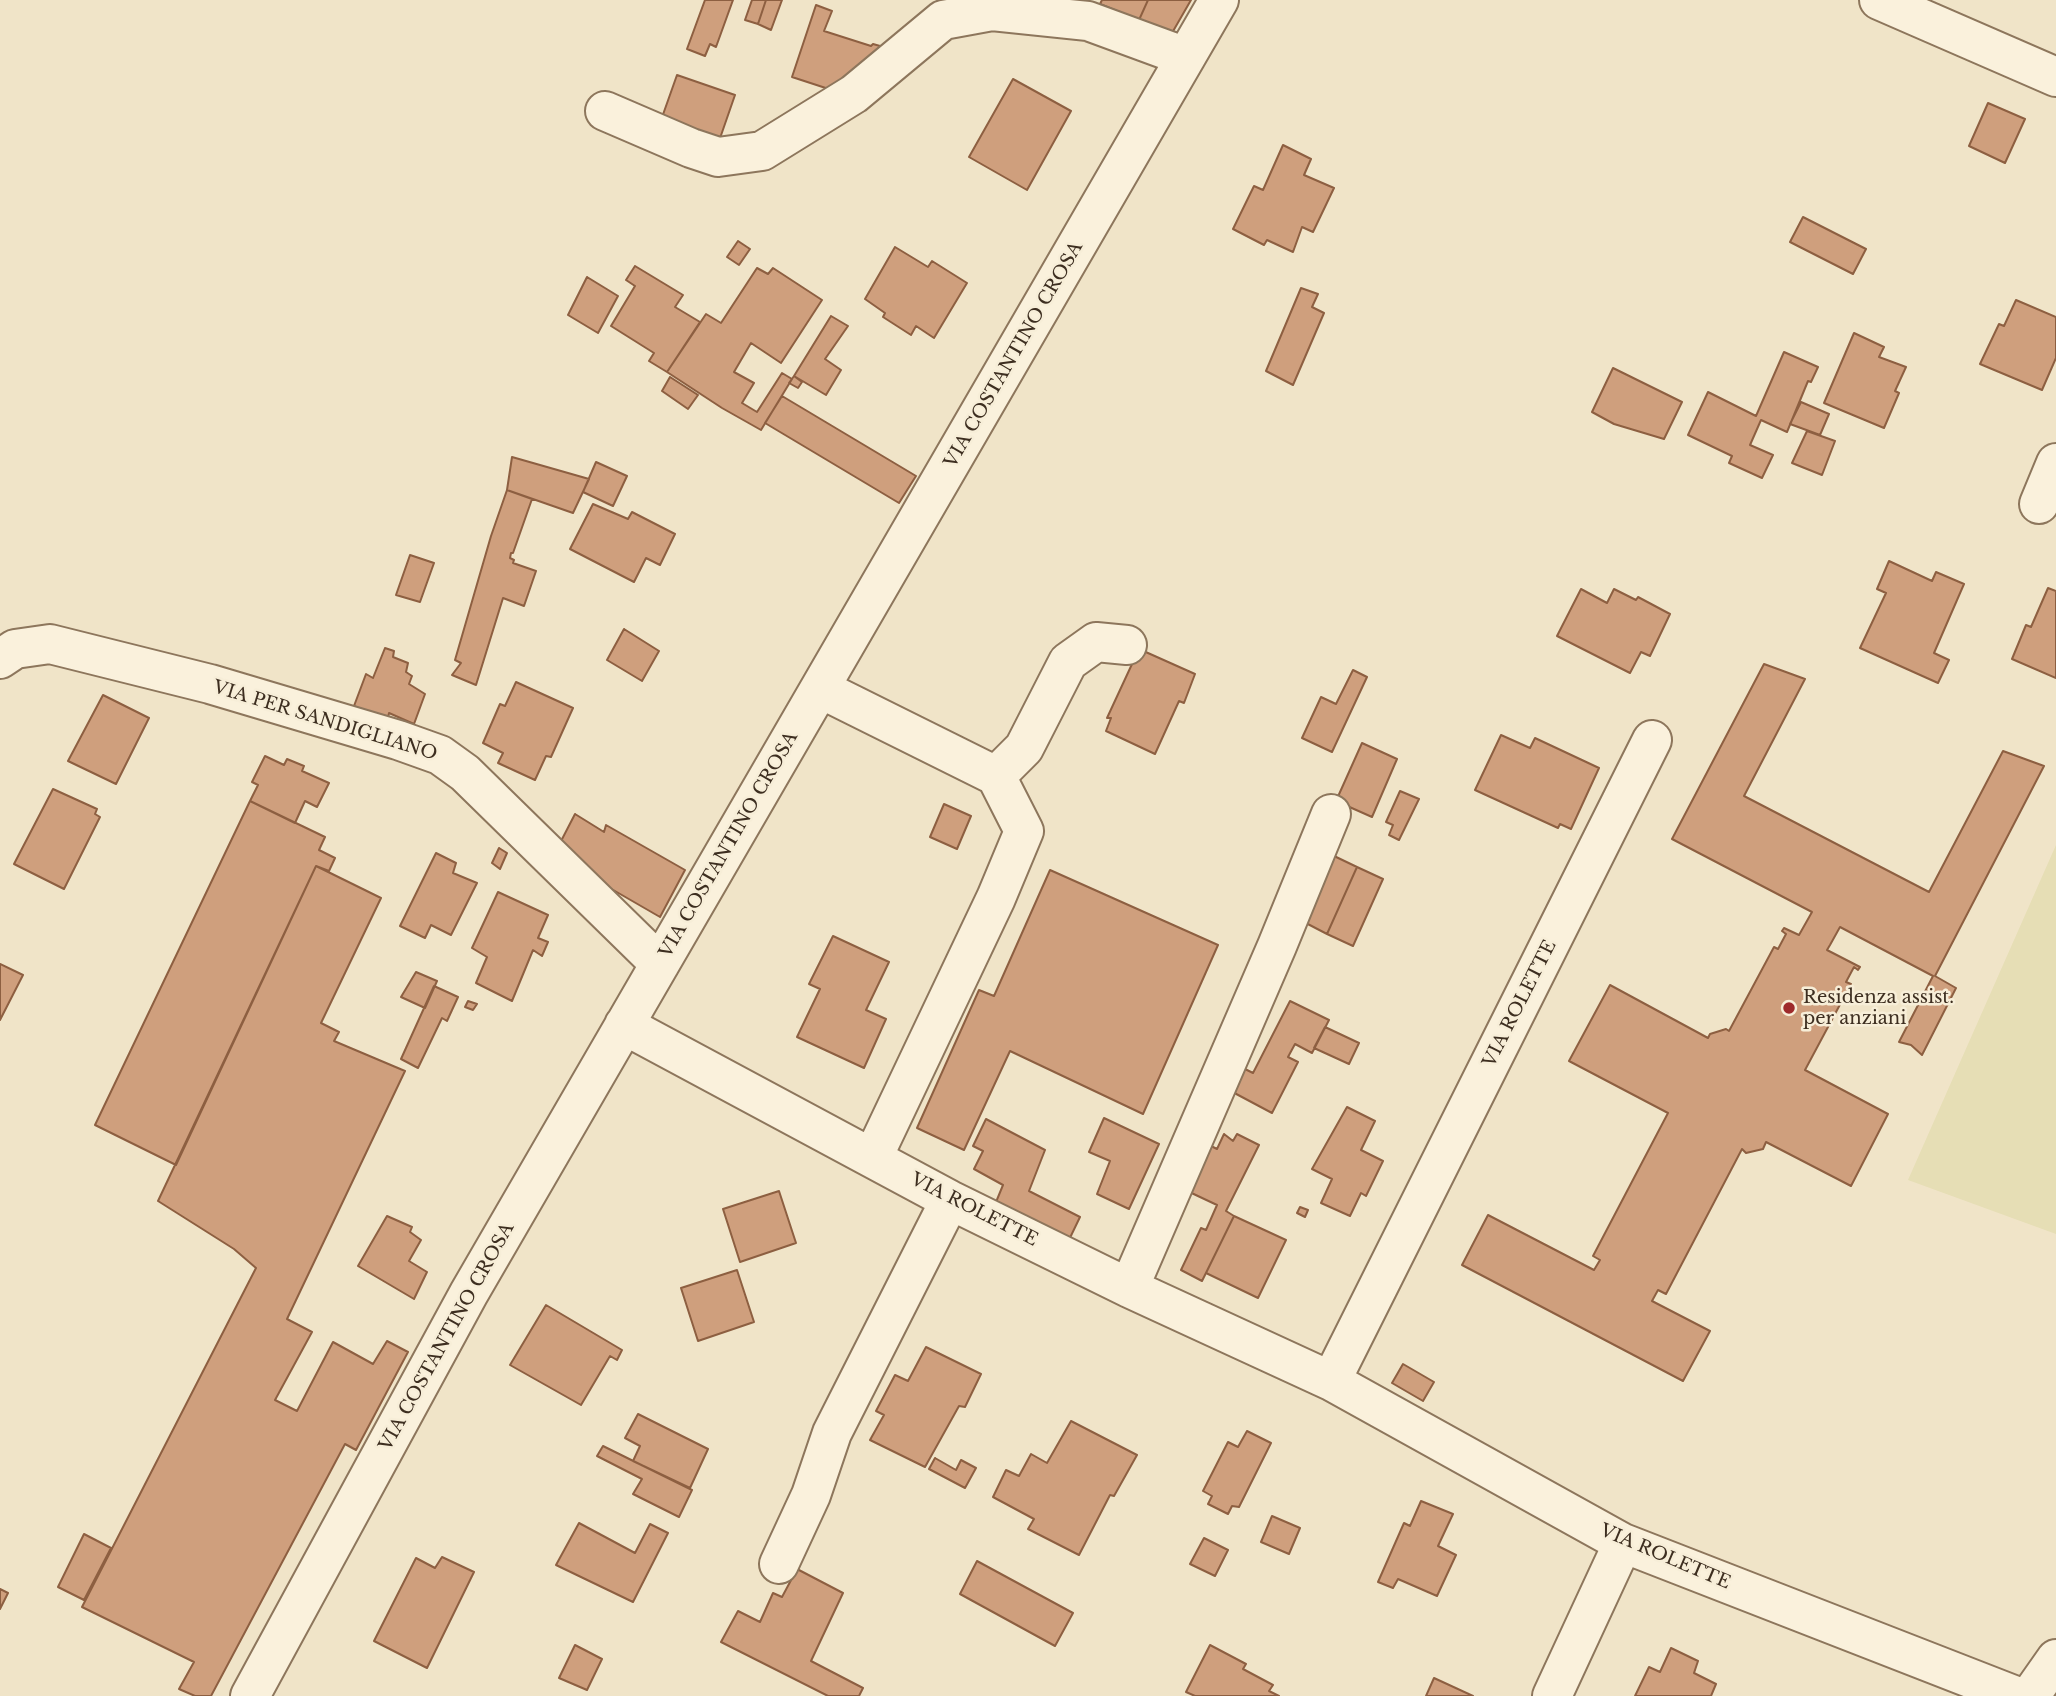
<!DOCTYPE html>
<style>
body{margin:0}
canvas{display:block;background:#f0e4c8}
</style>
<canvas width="2056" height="1696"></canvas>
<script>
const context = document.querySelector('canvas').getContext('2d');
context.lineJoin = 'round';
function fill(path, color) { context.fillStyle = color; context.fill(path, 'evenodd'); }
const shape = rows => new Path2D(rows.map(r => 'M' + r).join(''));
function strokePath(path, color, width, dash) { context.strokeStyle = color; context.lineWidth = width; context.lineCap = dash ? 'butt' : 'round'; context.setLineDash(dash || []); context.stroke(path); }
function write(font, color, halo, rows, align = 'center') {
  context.font = font + ' "Libre Baskerville",serif'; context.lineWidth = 5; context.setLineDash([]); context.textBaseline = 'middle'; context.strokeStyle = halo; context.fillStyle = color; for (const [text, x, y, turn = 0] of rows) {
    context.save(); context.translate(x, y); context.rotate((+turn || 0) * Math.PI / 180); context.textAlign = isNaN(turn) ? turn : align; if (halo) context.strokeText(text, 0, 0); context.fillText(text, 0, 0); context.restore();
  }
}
fill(shape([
 [2056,845,2056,1234,1908,1180]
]), '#e6deb5');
const building = shape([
 [705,0,733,0,716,47,710,44,705,56,687,49,705,0],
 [752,0,766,0,758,24,745,20,752,0],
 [766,0,782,0,771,30,758,24,766,0],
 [1102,0,1148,0,1139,20,1100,4,1102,0],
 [1148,0,1191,0,1172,33,1139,20,1148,0],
 [816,5,832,11,824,31,871,46,873,44,894,50,841,93,792,77,816,5],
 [677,75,735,95,718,144,660,123,677,75],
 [1013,79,1071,111,1027,190,969,157,1013,79],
 [1988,103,2025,119,2005,163,1969,146,1988,103],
 [1283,145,1311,159,1304,175,1334,188,1313,232,1302,227,1293,252,1267,240,1264,245,1233,229,1254,186,1263,190,1283,145],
 [1803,217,1866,249,1853,274,1790,242,1803,217],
 [738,241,750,249,739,265,727,257,738,241],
 [895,247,928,267,932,261,967,283,934,338,916,326,911,335,883,317,885,313,865,299,895,247],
 [635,266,683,295,675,307,700,322,667,372,649,361,654,353,611,326,635,286,626,280,635,266],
 [757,268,768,274,773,268,822,300,781,363,751,343,734,372,754,383,742,403,757,412,782,373,792,379,761,430,722,408,667,372,706,314,721,323,757,268],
 [587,277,618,296,598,333,568,315,587,277],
 [1301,288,1318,294,1312,307,1324,313,1293,385,1266,371,1301,288],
 [2016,300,2056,317,2056,358,2042,390,1980,364,1999,324,2004,326,2016,300],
 [831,316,848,326,825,359,841,370,826,395,794,376,831,316],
 [1854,333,1884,347,1879,357,1906,367,1895,391,1899,393,1884,428,1824,403,1854,333],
 [1784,352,1818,367,1811,382,1808,381,1787,432,1761,420,1750,445,1773,455,1762,478,1729,463,1732,456,1688,435,1708,392,1756,416,1784,352],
 [1613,368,1682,402,1664,439,1614,424,1592,412,1613,368],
 [794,376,802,382,798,388,789,383,794,376],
 [670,377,698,395,688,409,662,391,670,377],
 [782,396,916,476,899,503,765,423,782,396],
 [1801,402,1829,414,1820,435,1790,424,1801,402],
 [1807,431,1835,441,1822,475,1792,463,1807,431],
 [512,457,589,479,573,513,507,490,512,457],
 [596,462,627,476,613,506,583,492,596,462],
 [507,490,532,499,513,553,511,553,510,558,514,560,513,563,536,571,524,606,503,598,476,685,452,675,461,663,455,660,491,536,507,490],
 [593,504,628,519,632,512,675,534,660,565,646,558,634,582,570,549,593,504],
 [410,555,434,563,420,602,396,595,410,555],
 [1889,561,1932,581,1936,572,1964,584,1934,653,1949,660,1938,683,1860,648,1886,593,1877,589,1889,561],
 [2048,588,2056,591,2056,678,2012,659,2026,625,2031,627,2048,588],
 [1581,589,1607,603,1614,589,1636,600,1638,597,1670,614,1650,656,1641,652,1630,673,1557,636,1581,589],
 [624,629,659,651,642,681,607,660,624,629],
 [385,648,394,651,393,657,408,663,406,672,412,676,409,684,425,694,414,724,389,713,387,722,354,706,366,674,373,678,385,648],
 [1139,649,1195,674,1184,703,1179,701,1155,754,1106,731,1111,718,1107,718,1139,649],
 [1764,664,1805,679,1744,796,1929,892,2003,751,2044,766,1935,976,1956,988,1922,1055,1911,1045,1899,1042,1933,976,1840,927,1830,945,1827,950,1860,967,1858,970,1854,967,1846,982,1851,984,1805,1070,1888,1114,1851,1186,1766,1142,1763,1149,1746,1153,1742,1149,1666,1294,1658,1290,1652,1301,1710,1331,1683,1381,1462,1265,1488,1215,1594,1270,1600,1260,1593,1256,1668,1113,1569,1061,1610,985,1708,1038,1710,1034,1726,1029,1729,1031,1774,947,1778,949,1786,934,1782,931,1784,928,1799,935,1812,912,1672,839,1764,664],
 [1353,670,1367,677,1332,752,1302,738,1321,697,1336,704,1353,670],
 [516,682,573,708,551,757,546,756,535,780,498,763,503,753,483,743,500,704,505,706,516,682],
 [103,695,149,718,116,784,68,761,103,695],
 [1501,735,1530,748,1535,738,1599,768,1571,829,1560,824,1558,828,1475,790,1501,735],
 [1362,743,1397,759,1372,817,1336,801,1362,743],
 [265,756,284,765,287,759,304,766,302,771,329,783,317,807,305,801,295,823,250,801,258,785,252,782,265,756],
 [53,789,97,809,95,814,100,817,64,889,14,864,53,789],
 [1400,791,1419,799,1399,840,1389,835,1393,825,1386,822,1400,791],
 [250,801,325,837,319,850,335,858,329,871,316,866,176,1165,95,1125,250,801],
 [944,804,971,816,957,849,930,837,944,804],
 [575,814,604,832,606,825,685,870,660,917,582,872,559,845,575,814],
 [499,848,507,853,500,869,492,863,499,848],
 [436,853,456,863,453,873,477,883,451,935,431,925,425,938,400,926,436,853],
 [1332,855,1357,867,1327,934,1302,921,1332,855],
 [316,866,381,898,321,1023,339,1032,334,1041,405,1071,287,1319,312,1332,275,1400,297,1411,333,1342,373,1364,387,1341,408,1352,356,1450,345,1444,211,1696,195,1696,179,1689,194,1662,82,1607,256,1268,234,1249,158,1201,316,866],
 [1357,867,1383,879,1353,946,1327,934,1357,867],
 [1050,870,1218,945,1143,1114,1010,1051,964,1150,917,1128,979,990,994,996,1050,870],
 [498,892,548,915,538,938,548,942,542,956,533,950,512,1001,476,983,487,957,472,948,498,892],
 [833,936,889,962,866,1010,886,1019,864,1068,797,1037,820,989,809,984,833,936],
 [0,964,23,975,0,1020,0,964],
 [416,972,437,981,425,1008,401,997,416,972],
 [434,986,458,997,447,1021,442,1018,418,1068,401,1059,434,986],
 [468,1001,477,1004,473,1010,465,1007,468,1001],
 [1290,1001,1329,1020,1312,1053,1295,1044,1288,1057,1298,1062,1272,1113,1225,1088,1237,1065,1253,1073,1290,1001],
 [1325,1027,1359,1043,1349,1064,1314,1048,1325,1027],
 [1347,1107,1375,1121,1361,1150,1383,1161,1366,1196,1361,1193,1350,1216,1321,1203,1332,1179,1312,1169,1347,1107],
 [1104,1118,1159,1144,1129,1209,1097,1194,1110,1161,1089,1152,1104,1118],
 [986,1119,1045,1150,1029,1191,1080,1217,1067,1244,994,1207,1003,1185,974,1169,983,1151,973,1146,986,1119],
 [1224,1134,1233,1141,1237,1134,1259,1145,1226,1211,1234,1216,1202,1281,1181,1270,1201,1228,1206,1230,1217,1205,1183,1189,1205,1143,1217,1149,1224,1134],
 [779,1191,796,1243,740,1262,723,1209,779,1191],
 [1300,1207,1308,1210,1305,1217,1297,1213,1300,1207],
 [387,1216,412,1227,410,1232,421,1240,409,1261,427,1272,414,1299,358,1266,387,1216],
 [1234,1216,1286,1240,1258,1298,1206,1273,1234,1216],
 [737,1270,754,1322,698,1341,681,1288,737,1270],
 [546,1305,622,1350,617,1360,610,1356,581,1405,510,1365,546,1305],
 [926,1347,981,1374,965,1407,959,1406,925,1467,870,1440,884,1415,876,1411,895,1375,908,1381,926,1347],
 [1403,1364,1434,1382,1423,1401,1392,1383,1403,1364],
 [638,1414,708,1449,690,1488,633,1461,640,1446,625,1438,638,1414],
 [1071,1421,1137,1455,1114,1496,1110,1495,1079,1555,1028,1529,1034,1519,993,1497,1006,1470,1019,1476,1031,1454,1047,1463,1071,1421],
 [1247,1431,1271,1443,1239,1507,1232,1506,1228,1514,1208,1504,1212,1496,1203,1491,1228,1442,1238,1447,1247,1431],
 [603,1446,692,1490,679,1517,633,1494,642,1479,597,1456,603,1446],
 [935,1458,956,1470,961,1460,976,1468,965,1488,929,1469,935,1458],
 [1421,1501,1453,1514,1438,1546,1456,1555,1437,1596,1398,1579,1393,1588,1378,1582,1404,1523,1410,1526,1421,1501],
 [1272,1516,1300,1528,1289,1554,1261,1542,1272,1516],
 [579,1523,635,1553,650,1524,668,1533,633,1602,556,1565,579,1523],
 [84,1534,111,1548,84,1600,58,1587,84,1534],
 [1204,1538,1228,1550,1215,1576,1190,1564,1204,1538],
 [442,1557,474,1572,427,1668,374,1641,416,1558,435,1568,442,1557],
 [977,1561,1073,1613,1055,1646,960,1594,977,1561],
 [797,1569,843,1593,811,1661,863,1688,859,1696,828,1696,721,1642,738,1611,760,1622,773,1593,782,1597,797,1569],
 [0,1589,8,1593,0,1609,0,1589],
 [575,1645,602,1659,587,1690,559,1678,575,1645],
 [1210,1645,1246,1664,1243,1669,1273,1685,1269,1691,1279,1696,1195,1696,1186,1692,1210,1645],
 [1671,1648,1698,1661,1694,1673,1716,1684,1711,1696,1635,1696,1649,1667,1660,1672,1671,1648],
 [1434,1678,1473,1696,1426,1696,1434,1678]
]);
fill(building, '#cf9f7d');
strokePath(building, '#8d5f41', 2);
const minor = shape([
 [1879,0,2056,77],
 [605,111,691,148,718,157,762,151,854,94,943,20,992,11,1088,21,1186,57],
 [2039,504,2056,463],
 [0,659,15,649,50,644,210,684,398,740,440,755,465,773,660,964],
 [821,689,996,776,1024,831,996,898,873,1157],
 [996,776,1024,748,1068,662,1096,642,1127,645],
 [624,1025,950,1200,1129,1288,1331,1381,1623,1543,2016,1696],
 [1129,1288,1277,946,1331,814],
 [1331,1381,1652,740],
 [779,1564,811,1495,832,1433,950,1200],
 [250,1696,469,1293,1219,0],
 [1552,1696,1623,1543],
 [2030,1696,2056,1659]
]);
strokePath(minor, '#8d765c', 42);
strokePath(minor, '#faf1dc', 38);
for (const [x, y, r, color] of [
 [1789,1008,7,"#9e2a2b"]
]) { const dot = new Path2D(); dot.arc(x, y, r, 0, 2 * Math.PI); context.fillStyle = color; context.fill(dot); strokePath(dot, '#f7eed8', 2.5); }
write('18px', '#3d2e20', '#f7eed8', [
 ["VIA COSTANTINO CROSA",1014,355,-60],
 ["VIA PER SANDIGLIANO",325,721,17],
 ["VIA COSTANTINO CROSA",729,845,-60],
 ["VIA ROLETTE",1520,1004,-63],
 ["VIA ROLETTE",974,1210,27],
 ["VIA COSTANTINO CROSA",447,1337,-61],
 ["VIA ROLETTE",1665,1557,23]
]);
write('18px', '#3d2e20', '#f7eed8', [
 ["Residenza assist.",1803,998],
 ["per anziani",1803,1019]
], 'left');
</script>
